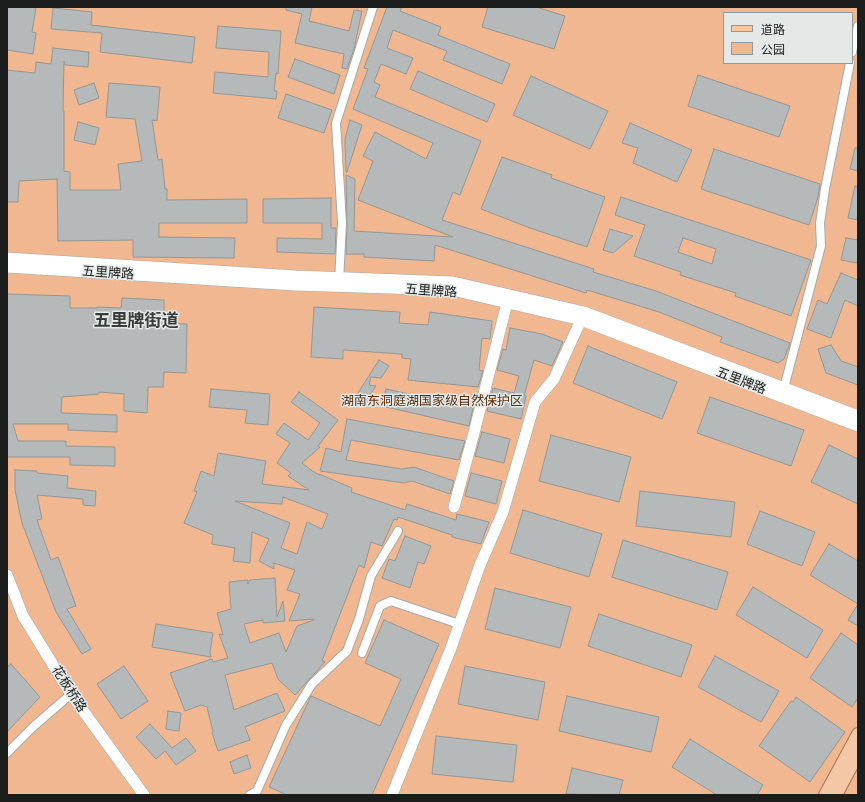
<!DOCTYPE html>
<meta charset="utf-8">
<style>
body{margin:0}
#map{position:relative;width:865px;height:802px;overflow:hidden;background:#e4e9e8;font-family:Inter,"Noto Sans SC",sans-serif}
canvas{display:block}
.frame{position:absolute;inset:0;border:8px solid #1c1d1d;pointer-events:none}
.legend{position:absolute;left:723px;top:12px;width:130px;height:52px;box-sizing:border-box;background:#e4e9e8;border:1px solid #949797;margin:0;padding:5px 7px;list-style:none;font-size:12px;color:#1c1d1d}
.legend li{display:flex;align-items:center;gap:8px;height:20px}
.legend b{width:20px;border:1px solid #949797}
</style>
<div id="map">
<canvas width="865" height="802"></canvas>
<div class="frame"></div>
<ul class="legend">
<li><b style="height:5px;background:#f4c7a7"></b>道路</li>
<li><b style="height:11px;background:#f0b790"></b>公园</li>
</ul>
</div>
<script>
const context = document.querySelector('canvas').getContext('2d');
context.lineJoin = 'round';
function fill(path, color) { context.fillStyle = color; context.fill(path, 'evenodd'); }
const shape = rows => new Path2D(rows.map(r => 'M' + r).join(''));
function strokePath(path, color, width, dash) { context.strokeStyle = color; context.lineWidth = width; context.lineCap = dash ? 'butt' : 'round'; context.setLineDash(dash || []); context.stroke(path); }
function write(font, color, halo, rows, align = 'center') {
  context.font = font + ' Inter,"Noto Sans SC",sans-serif'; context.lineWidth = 3; context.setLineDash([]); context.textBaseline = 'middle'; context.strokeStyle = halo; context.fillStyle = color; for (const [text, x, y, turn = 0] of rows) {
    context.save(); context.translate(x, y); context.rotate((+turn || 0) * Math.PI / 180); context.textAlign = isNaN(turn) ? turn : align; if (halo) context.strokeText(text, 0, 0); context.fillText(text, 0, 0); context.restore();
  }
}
fill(shape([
 [7,7,858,7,858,795,7,795],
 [724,13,852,13,852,63,724,63]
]), '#f0b790');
const building = shape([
 [7,7,36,7,32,32,36,33,33,54,7,50,7,7],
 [286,7,312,7,309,21,349,31,354,10,362,11,354,49,347,69,342,68,344,54,295,43,302,14,286,10,286,7],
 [387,7,402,7,400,11,441,27,438,35,510,64,502,84,443,60,447,51,393,30,387,48,413,58,406,74,381,64,374,82,380,85,375,97,481,141,460,195,453,192,442,220,594,269,593,272,656,291,790,343,784,359,778,363,720,342,722,337,659,312,587,290,586,293,435,245,434,261,364,257,364,254,346,254,347,223,346,175,355,179,354,231,453,237,358,200,373,161,363,156,375,132,426,159,433,143,353,109,368,69,364,68,387,7],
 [488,7,536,7,565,16,554,49,482,27,488,7],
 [53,8,92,12,91,25,195,37,192,63,100,52,102,33,51,29,53,8],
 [218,26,281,31,278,74,276,73,274,91,277,91,276,99,213,93,215,72,268,77,269,52,216,48,218,26],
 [53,48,89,52,88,67,65,65,64,61,63,111,64,111,64,171,70,172,70,190,121,190,118,164,142,161,135,119,106,117,109,83,160,87,157,121,152,120,158,160,162,159,165,189,167,189,167,200,247,199,247,223,159,223,159,237,235,238,234,258,133,257,133,240,58,241,57,179,19,181,18,202,7,202,7,70,35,73,36,62,51,64,53,48],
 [295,59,340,75,334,94,288,77,295,59],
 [418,71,495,104,487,122,410,89,418,71],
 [698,75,790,106,779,137,688,106,698,75],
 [531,76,608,111,590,149,513,115,531,76],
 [94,83,99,98,79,105,74,90,94,83],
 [286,94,332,110,324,133,278,118,286,94],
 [350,120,362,125,347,172,346,172,345,139,350,120],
 [78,122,99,128,95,145,74,140,78,122],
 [630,123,692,150,677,182,633,163,638,148,622,143,630,123],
 [855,148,858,148,858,171,850,169,855,148],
 [714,149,820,184,818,197,809,225,701,189,714,149],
 [502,157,552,175,551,178,605,197,587,247,530,228,481,209,502,157],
 [855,186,858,187,858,220,848,218,855,186],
 [621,197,811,260,791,316,735,296,736,293,680,275,681,272,634,256,645,225,615,215,621,197],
 [683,238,716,249,712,264,678,252,683,238],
 [331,198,331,228,336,228,335,254,277,252,277,238,322,239,322,223,263,223,263,199,331,198],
 [610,229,633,236,613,253,603,250,610,229],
 [846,238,858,240,858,263,841,260,846,238],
 [841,273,858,280,858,306,845,300,831,338,807,329,818,300,827,304,841,273],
 [7,294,70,296,70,308,97,308,97,307,121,308,122,298,164,300,164,323,187,324,186,373,164,372,163,387,148,387,147,413,124,411,124,394,99,392,99,394,62,397,61,413,117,415,117,432,68,430,68,424,13,424,18,441,66,441,66,446,115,447,115,466,70,465,70,457,7,457,7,294],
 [314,307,400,312,399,323,428,325,430,312,492,321,490,339,482,338,479,370,483,371,478,387,408,380,411,359,402,358,402,354,343,350,343,359,311,357,314,307],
 [510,328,542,334,563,342,552,366,534,360,524,396,526,396,521,419,487,411,493,388,514,393,519,376,497,370,503,349,506,350,510,328],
 [831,345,841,361,858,367,858,385,826,373,818,349,831,345],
 [588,346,677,382,662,419,573,383,588,346],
 [379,360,389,366,381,378,371,377,369,385,376,386,365,402,356,396,379,360],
 [211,389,270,394,268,425,245,423,247,410,209,407,211,389],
 [386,389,473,408,469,426,382,406,386,389],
 [299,392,338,420,318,446,320,447,302,463,311,470,319,475,319,474,352,488,351,492,405,510,407,504,456,520,457,514,489,522,481,544,452,537,452,535,398,517,397,520,394,519,382,546,371,542,364,568,359,565,322,661,325,662,295,695,278,679,272,663,225,675,234,710,277,693,285,711,245,727,250,740,218,751,212,733,213,732,207,707,201,705,185,711,170,673,212,659,213,662,228,658,219,634,223,635,217,613,231,609,229,582,248,580,248,584,250,580,275,578,277,617,283,601,285,621,263,623,263,620,244,624,250,643,279,633,286,652,297,626,314,620,314,619,289,621,300,594,287,590,295,570,274,563,274,569,259,561,269,539,252,532,250,563,233,561,235,548,212,544,213,535,184,523,197,492,194,491,201,471,214,476,218,453,266,461,262,484,309,490,288,476,291,473,277,463,290,443,276,434,284,423,308,440,320,423,291,402,299,392],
 [283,497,328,514,322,529,307,522,297,554,281,548,290,523,235,501,282,504,283,497],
 [710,397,804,430,791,466,697,433,710,397],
 [347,419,465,441,459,460,351,440,346,460,402,469,414,467,454,481,450,494,412,481,404,483,320,471,326,448,341,452,347,419],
 [482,432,510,439,504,463,475,456,482,432],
 [551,435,631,457,619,502,539,481,551,435],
 [829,445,858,459,858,504,811,482,829,445],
 [15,470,37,471,37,473,68,476,67,488,96,491,95,506,83,505,83,499,37,495,42,519,37,520,51,560,58,557,76,606,67,609,91,649,82,654,56,612,22,523,15,490,15,470],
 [471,473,502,481,496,504,465,496,471,473],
 [640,491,735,502,731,537,636,526,640,491],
 [523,510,602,534,589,577,510,553,523,510],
 [760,511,815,532,802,566,747,544,760,511],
 [405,536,431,546,424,564,418,562,410,588,382,578,389,559,395,561,405,536],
 [623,540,728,572,717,610,612,577,623,540],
 [829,544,858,561,858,626,848,620,858,604,810,575,829,544],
 [753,587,823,630,807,658,736,615,753,587],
 [495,588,571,607,560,648,485,629,495,588],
 [599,614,692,645,681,677,588,646,599,614],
 [384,620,439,644,372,795,287,795,269,787,311,696,380,726,401,679,365,663,384,620],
 [156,624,213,633,210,652,211,657,152,647,156,624],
 [841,633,858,645,858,698,852,707,810,678,841,633],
 [715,656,779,691,761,722,698,687,715,656],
 [11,664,40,697,7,732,7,667,11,664],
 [124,666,148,701,121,719,97,684,124,666],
 [465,666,545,682,538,720,458,704,465,666],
 [567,696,659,717,651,752,559,731,567,696],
 [796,697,845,732,810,782,759,746,791,701,793,702,796,697],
 [168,711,181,713,179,731,166,729,168,711],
 [150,724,172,748,186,738,196,751,176,765,165,751,156,759,136,737,150,724],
 [436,736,517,745,513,782,432,774,436,736],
 [690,739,763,785,757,795,717,795,672,767,690,739],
 [247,755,251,768,234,774,230,762,247,755],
 [572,768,623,780,619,795,566,794,572,768]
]);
fill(building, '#b5b9b9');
strokePath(building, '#939796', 1);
const street = shape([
 [852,52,858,26],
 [339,282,342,223,336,123,373,7],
 [784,388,821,246,820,223,825,189,850,63],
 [362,653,380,606,391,601,459,624],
 [7,753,33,727,71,694],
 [250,795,257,791,286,725,312,684,347,651,359,619,371,576,398,531]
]);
const secondary = shape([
 [7,258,296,276,453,282,584,312,858,416],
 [7,267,295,285,452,290,581,320,858,426],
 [454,507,475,429,507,303],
 [7,575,23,616,71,694,144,795],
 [392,795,451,648,480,565,503,512,535,402,554,379,581,320]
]);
const primary = shape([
 [825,795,858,734],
 [836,795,858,754]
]);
strokePath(street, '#a5a9a9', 10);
strokePath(secondary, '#a5a9a9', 12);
strokePath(primary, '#a47350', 14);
strokePath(street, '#fff', 8);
strokePath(secondary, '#fff', 11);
strokePath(primary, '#f4c7a7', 12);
write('13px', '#1c1d1d', '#e4e9e8', [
 ["五里牌路",108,273,4],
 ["五里牌路",431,291,4],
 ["五里牌路",741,381,21],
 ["花板桥路",69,689,57]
]);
write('13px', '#572e0d', '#e4e9e8', [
 ["湖南东洞庭湖国家级自然保护区",432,401]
]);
write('bold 17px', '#373b3a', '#e4e9e8', [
 ["五里牌街道",136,321]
]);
</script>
